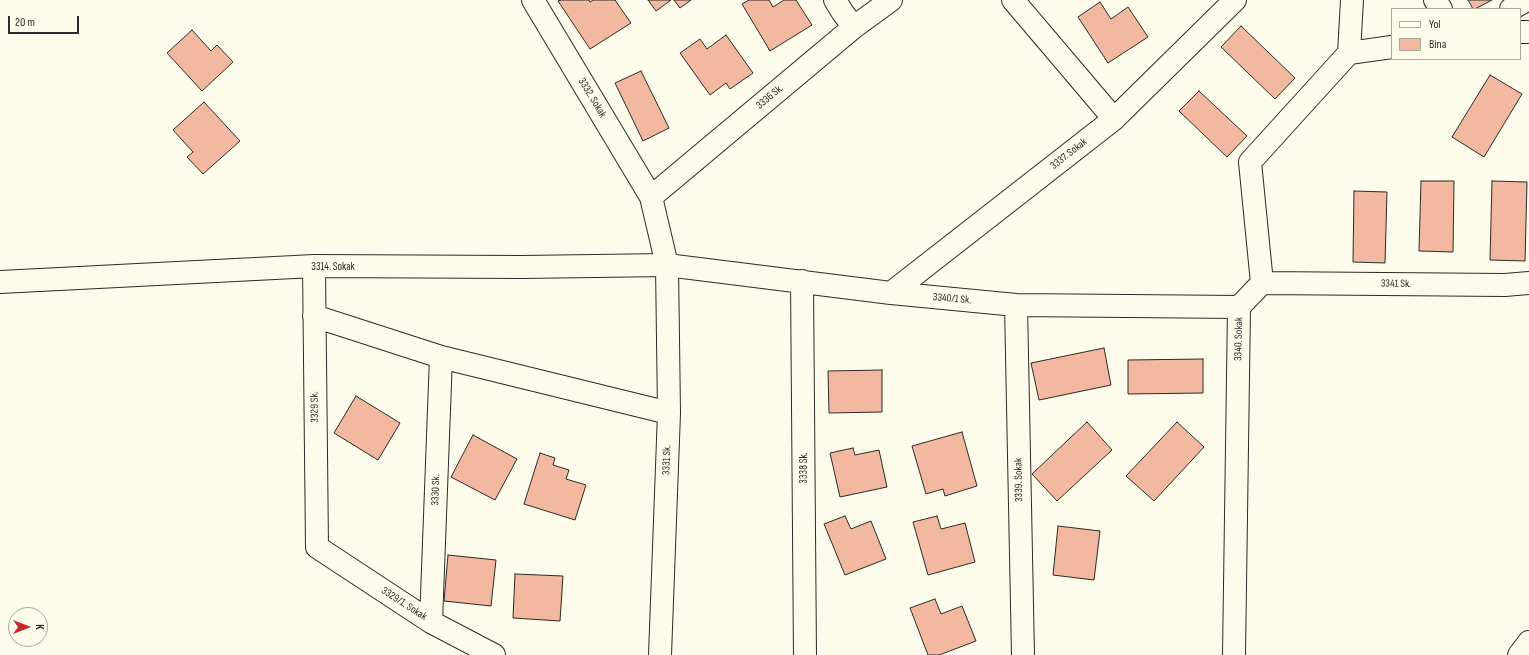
<!DOCTYPE html>
<style>
body{margin:0}
#map{position:relative;width:1529px;height:655px;overflow:hidden;background:#fdfbea;font-family:"Sofia Sans Condensed",sans-serif}
canvas{display:block}
.legend{position:absolute;left:1391px;top:8px;width:130px;height:52px;box-sizing:border-box;background:#fdfbea;border:1px solid #a9a89e;margin:0;padding:5px 7px;list-style:none;font-size:12px;color:#2b2b2b}
.legend li{display:flex;align-items:center;gap:8px;height:20px}
.legend b{width:20px;border:1px solid #a9a89e}
.north{position:absolute;left:8px;top:607px;width:40px;height:40px;box-sizing:border-box;background:#fdfbea;border:1px solid #a9a89e;border-radius:50%;rotate:90deg;font-size:11px;font-weight:700;line-height:16px;text-align:center;color:#2b2b2b}
.north::after{content:'';display:block;margin:auto;width:14px;height:18px;background:#c62828;clip-path:polygon(50% 0,100% 100%,50% 72%,0 100%)}
.scale{position:absolute;left:8px;top:16px;width:71px;height:18px;box-sizing:border-box;border:2px solid #2b2b2b;border-top:0;padding-left:5px;font-size:12px;line-height:14px;white-space:nowrap;color:#2b2b2b;-webkit-text-stroke:3px #fdfbea;paint-order:stroke}
</style>
<div id="map">
<canvas width="1529" height="655"></canvas>
<ul class="legend">
<li><b style="height:5px;background:#fdfbea"></b>Yol</li>
<li><b style="height:11px;background:#f2b8a0"></b>Bina</li>
</ul>
<div class="north">K</div>
<div class="scale">20 m</div>
</div>
<script>
const context = document.querySelector('canvas').getContext('2d');
context.lineJoin = 'round';
function fill(path, color) { context.fillStyle = color; context.fill(path, 'evenodd'); }
const shape = rows => new Path2D(rows.map(r => 'M' + r).join(''));
function strokePath(path, color, width, dash) { context.strokeStyle = color; context.lineWidth = width; context.lineCap = dash ? 'butt' : 'round'; context.setLineDash(dash || []); context.stroke(path); }
function write(font, color, halo, rows, align = 'center') {
  context.font = font + ' "Sofia Sans Condensed",sans-serif'; context.lineWidth = 3; context.setLineDash([]); context.textBaseline = 'middle'; context.strokeStyle = halo; context.fillStyle = color; for (const [text, x, y, turn = 0] of rows) {
    context.save(); context.translate(x, y); context.rotate((+turn || 0) * Math.PI / 180); context.textAlign = isNaN(turn) ? turn : align; if (halo) context.strokeText(text, 0, 0); context.fillText(text, 0, 0); context.restore();
  }
}
const building = shape([
 [561,0,589,0,590,2,593,0,615,0,631,23,590,49,558,1,561,0],
 [648,0,671,0,656,11,648,0],
 [674,0,691,0,680,8,674,0],
 [749,0,769,0,773,7,784,0,796,0,812,25,770,51,742,4,749,0],
 [1468,0,1492,0,1475,9,1473,9,1468,0],
 [1100,2,1111,19,1128,7,1148,37,1108,63,1078,17,1100,2],
 [1241,26,1295,78,1275,99,1221,47,1241,26],
 [192,30,211,51,217,45,233,62,202,91,167,53,192,30],
 [726,35,753,73,730,89,726,83,710,95,680,53,700,39,707,49,726,35],
 [641,71,669,128,643,141,615,83,641,71],
 [1490,75,1522,94,1484,157,1452,137,1490,75],
 [1199,91,1247,136,1227,157,1179,111,1199,91],
 [204,102,240,141,203,174,187,157,193,152,173,130,204,102],
 [1421,181,1454,181,1453,252,1419,251,1421,181],
 [1492,181,1527,182,1525,261,1490,260,1492,181],
 [1354,191,1387,192,1385,263,1353,262,1354,191],
 [1104,348,1111,385,1039,400,1031,363,1104,348],
 [1203,359,1203,393,1128,394,1128,360,1203,359],
 [882,370,882,412,829,413,828,371,882,370],
 [356,396,400,423,378,460,334,433,356,396],
 [1087,422,1112,450,1057,501,1032,474,1087,422],
 [1177,422,1204,447,1154,501,1126,476,1177,422],
 [962,432,977,486,945,496,943,489,926,494,912,446,962,432],
 [473,435,517,459,495,500,451,477,473,435],
 [853,448,855,455,879,450,887,487,840,497,830,453,853,448],
 [540,453,555,458,553,465,569,470,566,479,586,485,575,520,524,504,540,453],
 [845,516,851,529,871,521,886,559,845,575,824,524,845,516],
 [937,516,941,529,965,523,975,562,928,575,913,522,937,516],
 [1058,526,1100,531,1094,580,1053,575,1058,526],
 [448,555,496,560,491,606,444,601,448,555],
 [515,574,563,576,560,621,513,618,515,574],
 [935,599,941,614,962,606,976,641,939,655,928,655,910,608,935,599]
]);
fill(building, '#f2b8a0');
strokePath(building, '#2b2b2b', 1);
const minor = shape([
 [533,0,651,197,667,265,669,413,660,655],
 [835,0,843,13,854,27],
 [1013,0,1114,119],
 [1435,0,1441,9],
 [1511,9,1527,0],
 [1520,32,1529,32],
 [1349,53,1392,47],
 [651,197,854,27,891,0],
 [314,266,317,547,431,622,494,655],
 [802,281,805,655],
 [0,282,314,266,522,267,667,265,891,293,1016,305,1239,307],
 [1262,283,1505,285,1529,283],
 [891,293,1114,119,1235,0],
 [1016,305,1023,655],
 [314,316,441,357,669,413],
 [431,622,441,357],
 [1234,655,1239,307,1262,283,1250,162,1349,53,1352,0],
 [1519,655,1529,642]
]);
strokePath(minor, '#2b2b2b', 24);
strokePath(minor, '#fdfbea', 22);
write('11px', '#2b2b2b', '#fdfbea', [
 ["3336 Sk.",770,97,-40],
 ["3332. Sokak",592,98,59],
 ["3337. Sokak",1069,154,-38],
 ["3314. Sokak",333,267],
 ["3341 Sk.",1396,284,1],
 ["3340/1 Sk.",952,299,5],
 ["3340. Sokak",1239,339,-89],
 ["3329 Sk.",315,407,-91],
 ["3331 Sk.",667,460,-88],
 ["3338 Sk.",804,468,-90],
 ["3339. Sokak",1019,480,-91],
 ["3330 Sk.",436,490,-88],
 ["3329/1. Sokak",404,604,33]
]);
</script>
